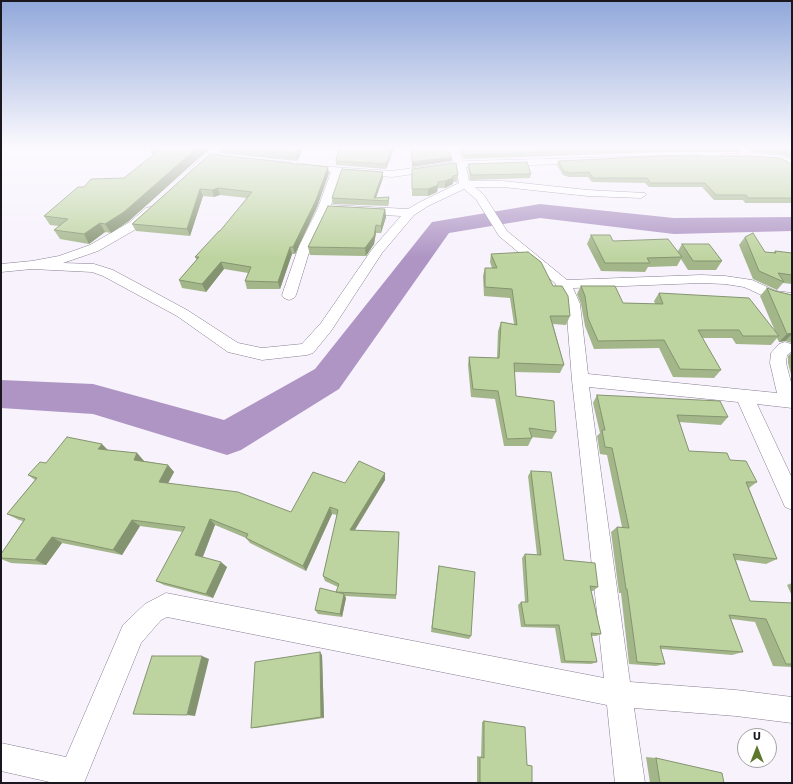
<!DOCTYPE html>
<style>
body{margin:0}
#map{position:relative;width:793px;height:784px;overflow:hidden;background:#f7f2fc;font-family:"Work Sans",sans-serif}
canvas{display:block}
.frame{position:absolute;inset:0;border:2px solid #1b171f;pointer-events:none}
.north{position:absolute;left:737px;top:728px;width:40px;height:40px;box-sizing:border-box;background:#fff;border:1px solid #a4a2a5;border-radius:50%;rotate:0deg;font-size:11px;font-weight:700;line-height:16px;text-align:center;color:#1b171f}
.north::after{content:'';display:block;margin:auto;width:14px;height:18px;background:#5d782c;clip-path:polygon(50% 0,100% 100%,50% 72%,0 100%)}
</style>
<div id="map">
<canvas width="793" height="784"></canvas>
<div class="frame"></div>
<div class="north">U</div>
</div>
<script>
const context = document.querySelector('canvas').getContext('2d');
context.lineJoin = 'round';
const shape = rows => new Path2D(rows.map(r => 'M' + r).join(''));
function fill(path, color) { context.fillStyle = color; context.fill(path, 'evenodd'); }
function strokePath(path, color, width, dash) { context.strokeStyle = color; context.lineWidth = width; context.lineCap = dash ? 'butt' : 'round'; context.setLineDash(dash || []); context.stroke(path); }
fill(shape([
 [540,204,674,218,792,217,792,231,674,234,540,218,449,233,339,389,241,450,227,455,93,414,1,408,1,380,93,384,224,420,315,369,432,222,540,204]
]), '#ae95c4');
const street = shape([
 [212,148,223,148,199,172,191,172,190,170,191,168,212,148],
 [446,148,456,148,463,161,698,155,700,157,695,160,466,167,469,181,503,181,588,190,645,193,646,195,641,198,588,196,503,187,475,187,484,195,507,231,567,280,701,275,725,276,752,280,776,291,792,293,792,303,768,298,744,287,725,284,701,283,573,288,580,304,588,374,777,393,770,363,771,353,779,344,785,342,791,344,792,347,791,352,787,355,786,363,792,386,792,408,757,404,792,478,792,510,785,507,738,402,589,387,630,682,736,690,792,697,792,723,736,716,634,708,645,783,615,783,607,705,167,617,161,620,141,643,84,783,54,783,1,771,1,743,66,757,123,625,145,604,166,593,604,678,572,380,566,304,555,283,499,236,476,199,464,189,428,206,414,215,382,253,331,331,313,353,307,355,262,360,228,352,177,316,103,276,92,272,32,269,1,272,1,264,32,261,59,256,90,245,130,222,146,208,150,207,154,208,156,210,138,228,98,251,63,263,94,264,113,270,187,310,238,343,262,348,302,344,321,323,373,248,401,216,328,212,311,246,296,295,294,298,289,300,284,298,282,295,299,246,318,208,331,172,302,169,301,167,302,165,392,171,454,162,446,148],
 [456,168,459,183,420,202,408,209,331,205,341,173,392,177,456,168],
 [736,148,747,148,751,153,779,155,788,158,792,161,792,169,778,161,748,159,723,160,718,157,723,154,741,154,736,148]
]);
strokePath(street, '#887d92', 1);
fill(street, '#fff');
fill(shape([
 [150,148,210,148,129,221,111,233,105,232,89,244,60,239,54,230,59,226,50,225,44,216,84,187,124,178,154,154,152,154],
 [219,148,304,148,297,161,220,153],
 [339,148,394,148,386,169,336,165,336,161],
 [458,148,740,148,738,152,664,152,464,159],
 [749,148,792,148,792,160,789,157,779,154,752,152],
 [210,154,292,163,292,164,329,173,317,207,295,254,292,254,280,289,247,289,245,281,248,273,224,269,206,292,182,288,179,280,197,260,195,257,220,231,247,198,220,195,214,197,203,196,190,236,136,231,132,224],
 [558,161,792,164,792,203,745,203,743,200,714,200,702,187,649,187,645,183,592,182,588,177,569,177,563,175,557,165],
 [468,164,531,174,530,178,470,180,468,168],
 [412,169,458,175,457,182,453,182,453,184,445,188,438,188,437,192,428,196,412,196],
 [383,178,376,198,389,197,389,203,388,206,333,204,332,198],
 [385,209,386,217,381,233,376,233,374,244,366,256,310,255,308,247],
 [591,235,613,241,678,251,682,244,722,261,716,270,688,270,681,259,677,266,648,267,645,272,601,271,587,244],
 [745,237,765,252,773,253,775,251,792,253,792,284,783,283,777,290,753,279,739,245],
 [491,254,570,316,566,325,553,324,564,365,560,373,514,372,516,396,556,432,552,439,531,437,532,438,528,446,504,446,495,399,471,397,468,365,469,357,497,358,498,331,501,322,514,324,510,298,484,296,483,276,485,268,492,268,490,262],
 [581,286,623,303,655,304,654,301,659,293,775,331,760,296,767,288,775,291,792,295,792,343,785,341,779,342,777,338,771,345,736,344,732,338,702,338,721,370,714,378,673,377,659,348,594,349,585,326,581,304,577,294],
 [792,352,792,378,788,363,788,356],
 [597,395,728,417,721,425,679,422,689,451,730,460,757,482,749,488,777,559,766,564,736,560,750,601,792,603,792,667,773,666,755,622,731,619,743,652,732,655,661,649,665,664,656,666,629,664,621,593,619,593,611,532,617,527,622,527,607,455,600,454,597,436,600,433,593,403],
 [108,450,137,453,144,461,168,465,174,472,168,483,291,512,345,483,385,473,385,480,355,530,399,532,396,599,345,596,346,598,342,617,318,614,315,610,336,592,338,587,325,581,323,576,337,515,332,514,306,571,250,543,246,538,215,525,203,557,227,567,213,598,164,585,156,581,183,532,140,526,122,555,62,543,46,565,11,563,1,559,1,554,23,521,19,520,7,514,35,480,28,475,46,463],
 [531,471,564,560,598,587,593,591,591,591,601,634,596,636,591,636,597,662,591,664,561,663,555,628,521,627,518,605,521,602,525,602,522,558,525,554,537,555,528,476],
 [439,566,471,636,469,639,431,632,438,571],
 [792,583,792,596,787,585],
 [322,655,324,718,256,728,251,728],
 [484,721,527,765,532,766,532,783,477,783,477,756,481,757,482,722],
 [646,757,656,758,724,783,650,783],
 [1,782,24,782,24,783,1,783]
]), '#a3b68a');
fill(shape([
 [197,148,210,148,129,221,111,233,105,224],
 [298,148,304,148,297,161,296,153],
 [392,148,394,148,386,169,386,164],
 [452,157,452,161,412,167,412,162],
 [328,167,329,173,317,207,295,254,293,247],
 [383,172,383,178,375,200,374,198],
 [453,178,453,184,445,188,445,181],
 [438,185,437,192,428,196,428,189],
 [218,188,220,195,214,197,212,190],
 [200,189,203,196,190,236,187,229],
 [385,209,386,217,381,233,381,226],
 [100,223,105,232,89,244,84,234],
 [376,225,376,233,374,244,366,256,365,248],
 [290,247,292,254,280,289,278,282],
 [221,262,224,269,206,292,202,284],
 [792,333,792,334,785,341,779,342,787,334],
 [102,444,109,451,98,449],
 [137,453,144,461,141,467,134,460],
 [168,465,174,472,165,489,159,482],
 [385,473,385,480,351,536,350,530],
 [330,507,332,514,306,571,303,566],
 [210,519,215,525,201,561,195,555],
 [132,520,140,526,122,555,113,550],
 [52,537,62,543,46,565,35,560],
 [221,562,227,567,213,598,206,594],
 [344,594,346,598,342,617,340,614],
 [320,652,322,655,324,718,321,717],
 [202,656,209,659,195,716,187,715],
 [24,782,24,783,14,783]
]), '#859470');
const building = shape([
 [162,148,197,148,124,212,105,224,100,223,84,234,54,230,68,219,44,216,78,187,84,187,91,179,124,178,162,148],
 [253,148,298,148,296,153,253,148],
 [339,148,392,148,386,164,336,161,339,148],
 [411,148,447,148,452,157,412,162,411,148],
 [461,148,644,148,464,155,461,148],
 [766,148,792,148,792,153,782,149,766,148],
 [210,154,292,163,291,164,303,164,328,167,316,200,293,247,290,247,278,282,245,281,251,267,221,262,202,284,179,280,199,257,195,257,219,231,220,231,252,192,218,188,212,190,200,189,187,229,132,224,210,154],
 [666,156,751,156,780,158,792,164,792,198,748,198,746,195,716,195,705,183,651,183,647,178,593,178,589,172,570,173,564,171,558,161,666,156],
 [527,162,531,174,471,175,468,164,527,162],
 [456,163,458,175,453,176,453,178,445,181,438,182,438,185,428,189,412,189,412,169,456,163],
 [342,169,383,172,374,198,389,197,388,201,332,198,342,169],
 [328,206,385,209,381,226,376,225,374,236,365,248,308,247,328,206],
 [753,233,765,252,776,253,775,251,792,253,792,275,778,273,784,282,759,271,745,237,753,233],
 [591,235,610,235,613,241,668,239,682,257,647,258,650,263,605,263,591,235],
 [682,244,709,244,722,261,693,261,682,244],
 [528,252,541,262,553,286,562,286,568,296,570,316,550,316,564,365,514,363,516,396,554,401,556,432,529,428,532,438,507,439,498,391,473,389,469,357,499,358,501,322,517,325,512,289,485,287,485,268,497,268,491,254,528,252],
 [581,286,615,286,623,303,663,304,659,293,749,298,779,336,743,336,739,330,698,330,721,370,680,369,664,340,598,341,588,318,585,296,581,286],
 [767,288,775,291,792,295,792,333,787,334,767,288],
 [597,395,720,401,728,417,677,415,689,451,727,453,730,460,746,461,757,482,746,482,777,559,733,554,750,601,792,603,792,664,786,664,766,619,729,615,743,652,660,646,665,664,637,662,627,589,626,589,617,527,629,528,612,448,605,447,602,430,605,430,597,395],
 [67,437,102,444,98,449,137,453,134,460,168,465,159,482,238,492,291,512,313,472,345,483,359,461,385,473,350,530,399,532,396,595,336,592,344,594,340,614,315,610,320,588,336,592,339,584,323,576,338,510,330,507,303,566,246,538,248,534,210,519,195,555,221,562,206,594,156,581,185,527,132,520,113,550,52,537,35,560,1,558,1,554,25,519,7,514,37,478,28,475,40,462,46,463,67,437],
 [531,471,551,472,564,560,595,563,598,587,590,586,601,634,591,633,597,662,565,661,559,625,525,625,521,602,528,602,525,554,541,555,531,471],
 [439,566,475,572,471,636,432,628,439,566],
 [320,652,321,717,251,728,255,662,320,652],
 [152,656,202,656,187,715,133,714,152,656],
 [484,721,525,727,527,765,532,766,532,783,480,783,480,757,484,758,484,721],
 [656,758,722,773,724,783,660,783,656,758]
]);
fill(building, '#bed4a0');
strokePath(building, '#859470', 1);
const sky = context.createLinearGradient(0, 0, 0, 258);
sky.addColorStop(0, '#91a8da');
sky.addColorStop(0.57, '#fbf9fe');
sky.addColorStop(1, '#fbf9fe00');
context.fillStyle = sky;
context.fillRect(0, 0, 793, 258);
</script>
